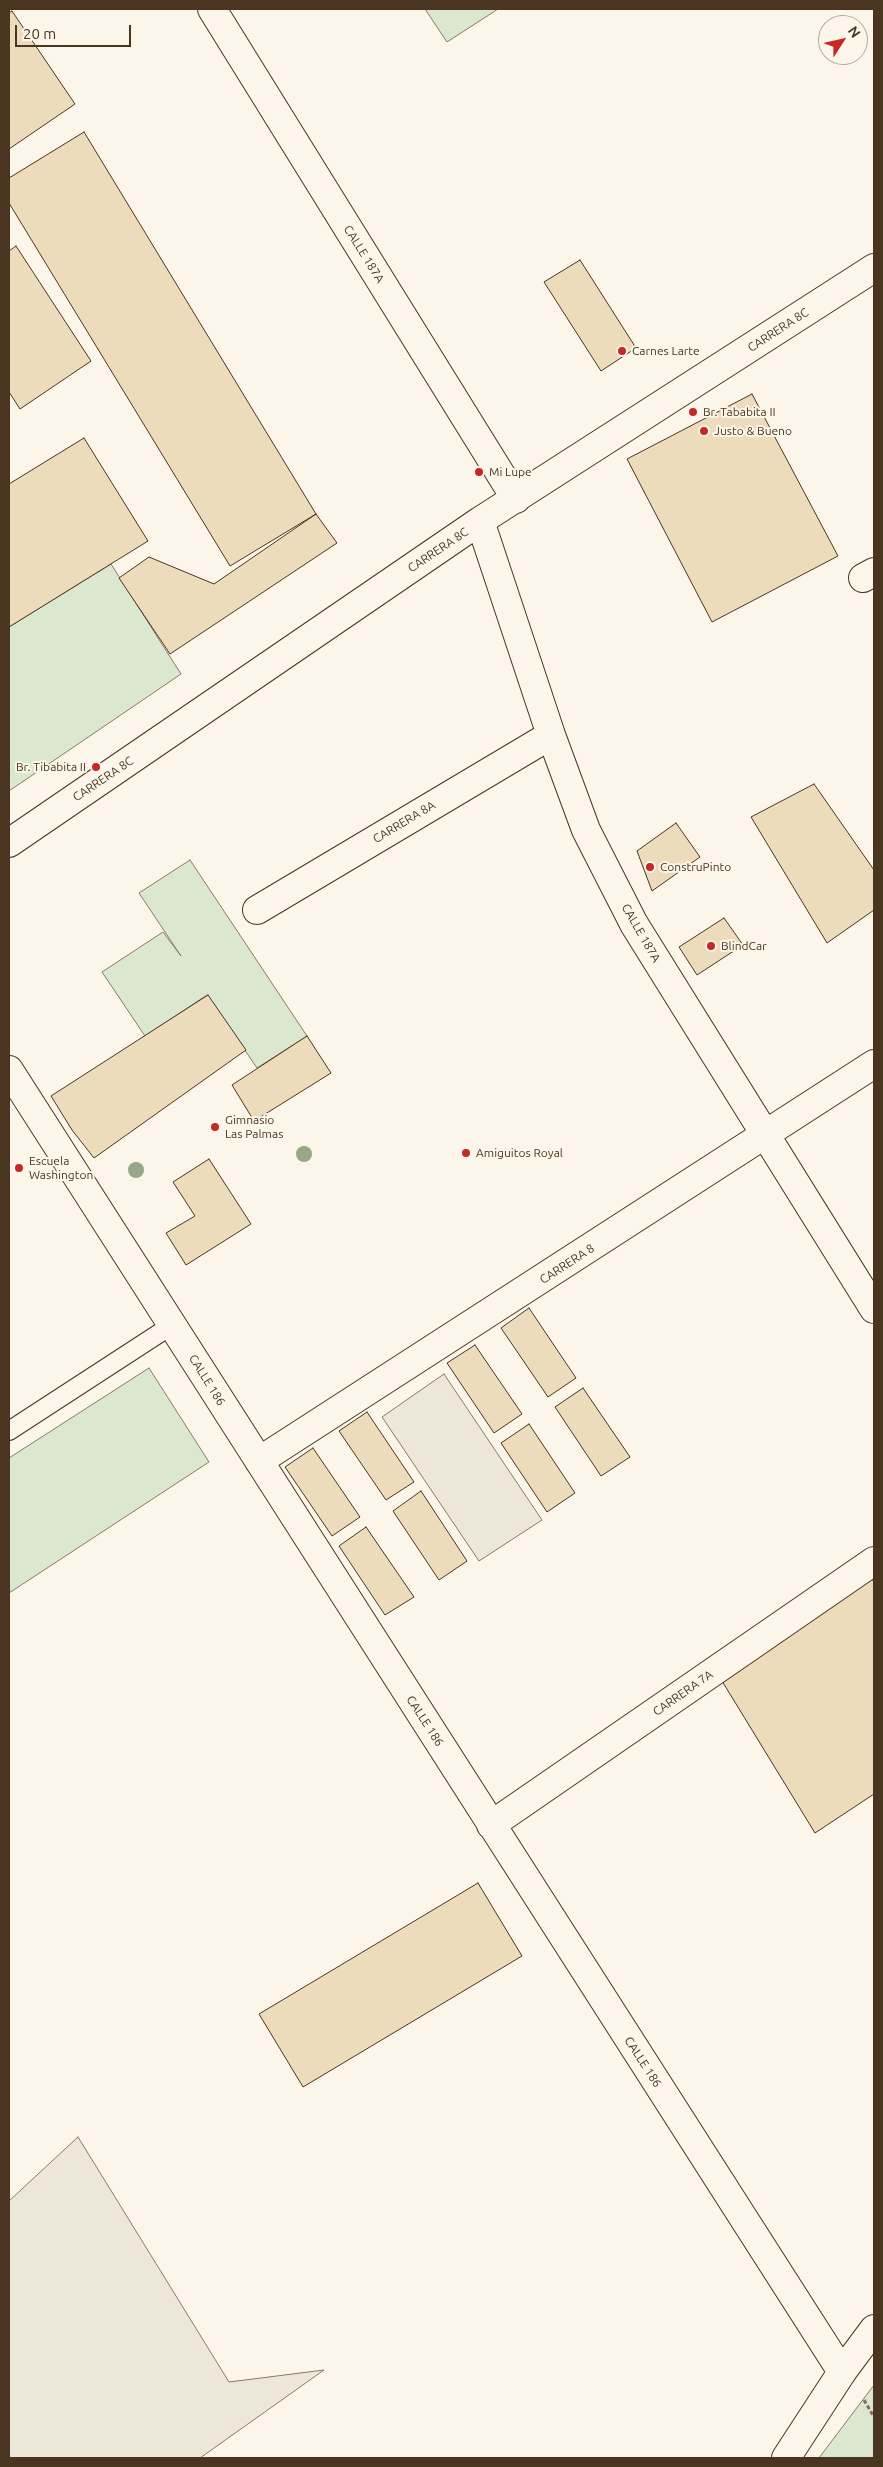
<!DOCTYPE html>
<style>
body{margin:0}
#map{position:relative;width:883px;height:2467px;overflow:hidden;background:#fbf6e9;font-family:Ubuntu,sans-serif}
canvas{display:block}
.frame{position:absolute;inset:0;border:10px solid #4a3520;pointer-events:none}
.north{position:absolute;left:818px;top:15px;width:50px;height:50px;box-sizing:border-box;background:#fbf6e9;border:1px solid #b4a999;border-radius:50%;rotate:55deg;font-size:14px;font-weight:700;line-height:20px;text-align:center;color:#4a3520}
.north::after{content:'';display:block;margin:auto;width:18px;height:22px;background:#c62828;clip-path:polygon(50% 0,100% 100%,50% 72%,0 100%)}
.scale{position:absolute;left:15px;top:25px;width:116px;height:22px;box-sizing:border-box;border:2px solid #4a3520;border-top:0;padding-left:6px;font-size:15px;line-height:18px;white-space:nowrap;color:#4a3520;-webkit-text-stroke:4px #fbf6e9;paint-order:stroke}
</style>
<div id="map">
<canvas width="883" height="2467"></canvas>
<div class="frame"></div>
<div class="north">N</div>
<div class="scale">20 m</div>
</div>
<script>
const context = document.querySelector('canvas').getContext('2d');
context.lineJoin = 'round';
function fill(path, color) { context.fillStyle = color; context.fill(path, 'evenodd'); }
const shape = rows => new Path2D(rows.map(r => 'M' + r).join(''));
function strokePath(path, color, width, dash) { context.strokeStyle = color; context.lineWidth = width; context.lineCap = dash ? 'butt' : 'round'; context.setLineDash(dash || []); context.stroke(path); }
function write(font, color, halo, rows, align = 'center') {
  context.font = font + ' Ubuntu,sans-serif'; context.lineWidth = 4; context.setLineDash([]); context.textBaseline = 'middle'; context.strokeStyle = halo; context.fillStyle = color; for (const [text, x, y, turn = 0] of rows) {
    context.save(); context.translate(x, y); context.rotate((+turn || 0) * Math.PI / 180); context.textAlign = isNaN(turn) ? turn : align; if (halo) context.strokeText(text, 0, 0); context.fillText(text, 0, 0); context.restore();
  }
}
const green = shape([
 [425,9,498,9,447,42,425,9],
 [111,564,181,674,9,791,9,627,111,564],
 [190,860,307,1036,257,1068,207,995,145,1036,102,972,163,932,181,956,139,893,190,860],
 [149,1368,209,1462,9,1593,9,1458,149,1368],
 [874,2385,874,2458,819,2458,874,2385]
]);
fill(green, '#dce7d0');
strokePath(green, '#887966', 1);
const parking = shape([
 [444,1374,542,1520,479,1561,382,1417,444,1374],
 [78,2137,229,2382,324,2370,200,2458,9,2458,9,2201,78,2137]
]);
fill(parking, '#ede7d9');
strokePath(parking, '#887966', 1);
const building = shape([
 [12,11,75,104,9,149,9,13,12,11],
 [84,132,316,514,230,566,9,203,9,178,84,132],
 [16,246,91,361,20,409,9,392,9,251,16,246],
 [580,260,636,348,601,371,544,282,580,260],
 [752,394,838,556,712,622,627,459,752,394],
 [84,438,148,541,9,627,9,484,84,438],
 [316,514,337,543,170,654,119,578,149,557,214,584,316,514],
 [814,784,874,870,874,910,827,943,751,817,814,784],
 [676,823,700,857,652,891,637,851,676,823],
 [724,918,743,945,697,975,679,947,724,918],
 [208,995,246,1050,94,1158,72,1130,51,1096,208,995],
 [307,1036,331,1073,254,1121,232,1085,307,1036],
 [209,1159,251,1224,186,1265,166,1233,195,1216,173,1182,209,1159],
 [529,1308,576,1378,548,1397,501,1328,529,1308],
 [475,1345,522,1414,494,1433,447,1363,475,1345],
 [583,1388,630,1457,601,1476,555,1407,583,1388],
 [367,1412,414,1482,386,1500,339,1431,367,1412],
 [529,1424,575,1493,547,1512,501,1443,529,1424],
 [313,1448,360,1517,332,1536,285,1467,313,1448],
 [421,1491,467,1561,439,1580,393,1511,421,1491],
 [366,1527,414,1597,385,1615,339,1546,366,1527],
 [872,1579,874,1582,874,1794,815,1833,722,1681,872,1579],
 [478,1883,522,1956,303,2087,259,2014,478,1883]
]);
fill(building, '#ecdcbc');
strokePath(building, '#4a3520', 1);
const lane = shape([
 [9,1431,172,1325]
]);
const street = shape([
 [212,9,516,499],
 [480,521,551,735,586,830,634,924,874,1309],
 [863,578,874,572],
 [9,843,480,521,874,268],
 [257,910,551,735],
 [9,1070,842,2372],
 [259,1461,874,1064],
 [491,1825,874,1561]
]);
const primary = shape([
 [786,2458,842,2372,874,2329]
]);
strokePath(lane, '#4a3520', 20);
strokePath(street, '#4a3520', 30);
strokePath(primary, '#4a3520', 30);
strokePath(shape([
 [864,2400,874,2417]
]), '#7f6f5c', 3, [4, 2.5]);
strokePath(lane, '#fbf6e9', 18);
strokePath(street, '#fbf6e9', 28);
strokePath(primary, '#fbf6e9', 28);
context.fillStyle = '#96a887';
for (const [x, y] of [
 [304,1154],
 [136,1170]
]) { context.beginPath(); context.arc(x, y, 8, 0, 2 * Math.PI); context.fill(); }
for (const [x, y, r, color] of [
 [622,351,5,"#c62828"],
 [693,412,5,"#c62828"],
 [704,431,5,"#c62828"],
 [479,472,5,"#c62828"],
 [96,767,5,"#c62828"],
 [650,867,5,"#c62828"],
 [711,946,5,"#c62828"],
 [215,1127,5,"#c62828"],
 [466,1153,5,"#c62828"],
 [19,1168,5,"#c62828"]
]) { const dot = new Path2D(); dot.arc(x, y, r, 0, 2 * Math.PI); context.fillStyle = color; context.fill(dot); strokePath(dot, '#fbf6e9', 2); }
write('12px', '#4a3520', '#fbf6e9', [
 ["CALLE 187A",364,254,58],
 ["CARRERA 8C",778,330,-33],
 ["CARRERA 8C",438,550,-34],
 ["CARRERA 8C",103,779,-34],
 ["CARRERA 8A",404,822,-31],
 ["CALLE 187A",641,933,60],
 ["CARRERA 8",567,1264,-33],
 ["CALLE 186",207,1380,58],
 ["CARRERA 7A",683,1693,-35],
 ["CALLE 186",425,1721,57],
 ["CALLE 186",643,2062,57]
]);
write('12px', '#4a3520', '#fbf6e9', [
 ["Carnes Larte",632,351],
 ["Br. Tababita II",703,412],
 ["Justo & Bueno",714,431],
 ["Mi Lupe",489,472],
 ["Br. Tibabita II",86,767,"right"],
 ["ConstruPinto",660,867],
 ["BlindCar",721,946],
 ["Gimnasio",225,1120],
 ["Las Palmas",225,1134],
 ["Amiguitos Royal",476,1153],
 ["Escuela",29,1161],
 ["Washington",29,1175]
], 'left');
</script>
